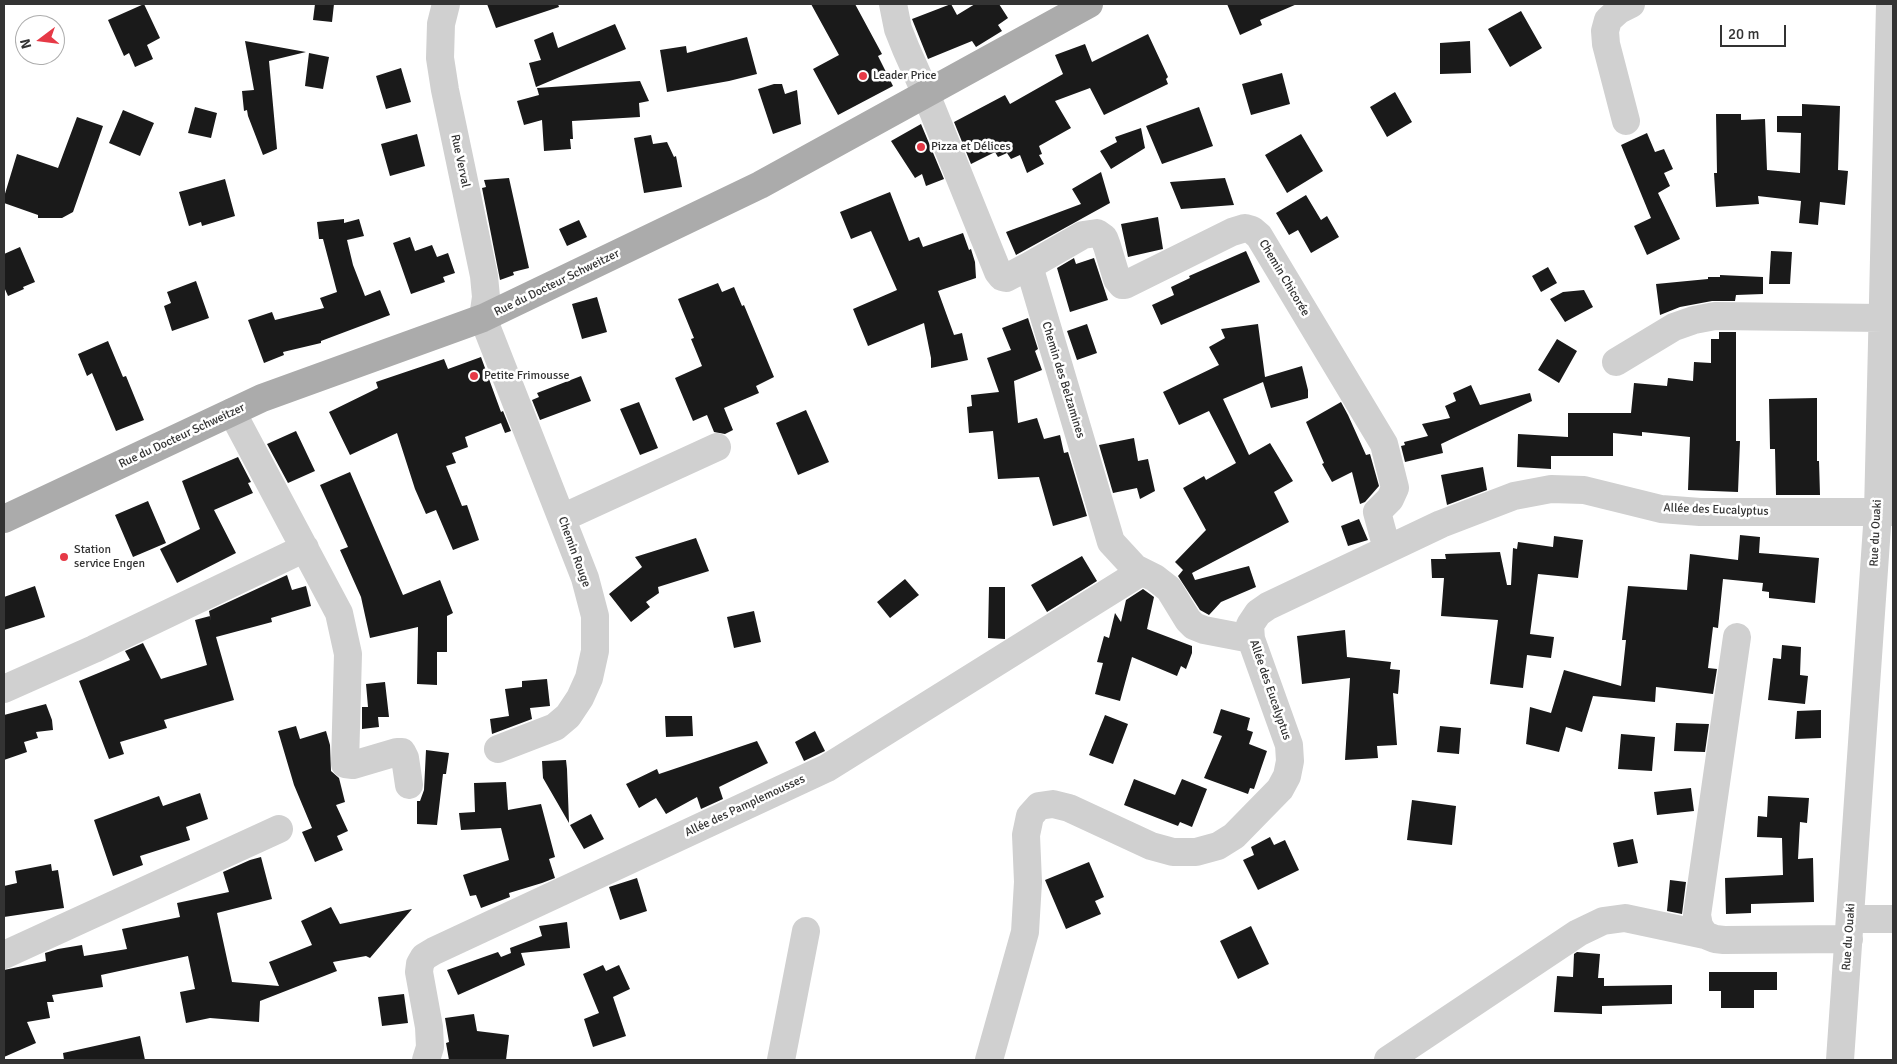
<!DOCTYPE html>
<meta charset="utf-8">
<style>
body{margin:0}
#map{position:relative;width:1897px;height:1064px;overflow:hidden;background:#fff;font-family:Signika,sans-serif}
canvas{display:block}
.frame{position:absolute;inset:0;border:5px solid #333;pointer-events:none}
.north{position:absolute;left:15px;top:15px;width:50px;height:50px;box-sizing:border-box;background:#fff;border:1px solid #adadad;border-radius:50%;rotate:255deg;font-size:14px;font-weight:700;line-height:20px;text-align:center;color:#333}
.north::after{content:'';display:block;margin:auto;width:18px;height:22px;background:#e63946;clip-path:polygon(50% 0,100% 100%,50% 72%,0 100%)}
.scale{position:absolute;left:1720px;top:25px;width:66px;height:22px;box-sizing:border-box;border:2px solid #333;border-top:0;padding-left:6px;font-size:15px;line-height:18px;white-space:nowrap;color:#333;-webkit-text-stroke:4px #fff;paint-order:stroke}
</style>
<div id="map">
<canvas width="1897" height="1064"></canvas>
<div class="frame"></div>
<div class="north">N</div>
<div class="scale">20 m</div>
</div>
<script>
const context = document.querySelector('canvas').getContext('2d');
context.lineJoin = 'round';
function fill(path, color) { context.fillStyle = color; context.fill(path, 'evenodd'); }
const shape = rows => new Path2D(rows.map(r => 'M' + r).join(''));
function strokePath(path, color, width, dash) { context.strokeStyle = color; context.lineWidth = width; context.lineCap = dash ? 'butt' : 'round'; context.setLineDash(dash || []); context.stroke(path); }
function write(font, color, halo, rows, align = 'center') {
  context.font = font + ' Signika,sans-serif'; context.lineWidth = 5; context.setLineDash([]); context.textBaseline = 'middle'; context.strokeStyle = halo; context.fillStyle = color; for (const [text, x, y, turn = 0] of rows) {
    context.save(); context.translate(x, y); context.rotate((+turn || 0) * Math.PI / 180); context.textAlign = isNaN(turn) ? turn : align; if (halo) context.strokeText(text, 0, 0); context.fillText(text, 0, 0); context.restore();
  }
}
fill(shape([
 [144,4,160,38,147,45,153,59,135,67,129,53,124,56,108,20],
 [315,4,334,4,332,22,313,20],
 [487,4,558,4,559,7,496,28],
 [811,4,855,4,882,54,878,56,893,86,838,115,813,69,839,55],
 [951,4,957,15,975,4,999,4,1008,18,998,25,1002,31,976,47,972,41,928,59,912,19],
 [1227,4,1297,4,1260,20,1262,25,1240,35],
 [1521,11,1542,48,1510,67,1488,29],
 [615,24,626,49,536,87,529,63,541,60,534,40,553,32,558,48],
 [1148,34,1168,77,1166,79,1168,84,1104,115,1090,88,1055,101,1071,128,1039,146,1042,154,1039,155,1044,164,1027,173,1020,155,1011,159,1007,153,998,157,995,152,971,164,954,122,1005,95,1010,104,1063,74,1055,55,1085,44,1092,62],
 [747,37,757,74,729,81,667,92,660,50,686,46,687,53],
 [245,41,306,52,269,61,277,149,263,155,248,116,247,110,244,111,242,91,254,90],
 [1470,41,1471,73,1440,74,1440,43],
 [309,53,329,57,323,89,305,86],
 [401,68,411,102,386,109,376,76],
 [1282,73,1290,104,1251,115,1242,84],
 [640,81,649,101,639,103,640,117,572,121,573,139,570,139,571,149,544,151,542,120,524,125,517,101,539,95,537,88],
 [774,84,782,84,785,94,797,90,801,124,773,134,758,89],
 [1395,92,1412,122,1387,137,1370,107],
 [1802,104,1840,106,1838,170,1848,171,1845,205,1820,202,1818,225,1799,223,1801,201,1758,196,1759,204,1716,207,1714,173,1717,173,1716,114,1741,114,1741,120,1765,119,1767,170,1800,173,1801,133,1777,132,1777,116,1802,116],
 [195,107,217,113,211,138,188,133],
 [1199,107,1213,146,1162,164,1146,126],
 [123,110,154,123,140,156,109,143],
 [77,117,103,126,73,212,62,218,38,218,38,215,4,203,4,197,17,154,58,168],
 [921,124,944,179,926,186,922,174,915,178,891,141],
 [1141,128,1145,148,1111,169,1100,151,1117,142,1115,137],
 [1647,133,1655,152,1664,149,1673,169,1664,173,1670,186,1658,193,1680,239,1647,255,1634,226,1651,218,1621,145],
 [417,134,425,166,390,176,381,144],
 [1301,134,1323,171,1287,193,1265,155],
 [651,135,653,144,667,142,674,157,676,156,682,187,644,193,634,138],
 [1101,172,1110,203,1016,255,1006,232,1081,204,1072,189],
 [509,178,529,268,513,272,514,275,500,280,482,188,486,187,484,180],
 [1225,178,1234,205,1181,209,1170,182],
 [225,179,235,216,202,226,201,222,189,226,179,192],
 [890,192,909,241,919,237,923,247,963,233,969,250,971,249,975,262,976,278,938,291,954,335,962,333,968,360,931,368,931,358,924,323,868,346,853,309,897,290,871,231,851,239,840,212],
 [1306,195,1321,220,1327,216,1339,237,1311,253,1298,230,1289,235,1276,213],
 [1158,217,1163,249,1128,257,1121,224],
 [344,219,344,223,359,219,364,236,347,240,353,265,365,296,380,290,390,315,321,341,321,343,283,352,284,355,264,363,248,320,272,312,275,320,324,308,320,298,337,292,323,239,319,239,317,222],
 [579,220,587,237,567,246,559,229],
 [410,237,415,251,432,245,437,257,448,253,455,273,443,277,445,282,411,294,393,243],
 [20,247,35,282,23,287,24,289,8,296,4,287,4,254],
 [1246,251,1260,282,1161,325,1152,305,1174,295,1171,287,1190,278,1189,276],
 [1771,251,1792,252,1790,284,1769,284],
 [1074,258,1076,264,1094,258,1108,300,1070,312,1057,268],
 [1548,267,1557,283,1541,292,1532,276],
 [1720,275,1763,277,1763,294,1736,295,1735,301,1712,301,1680,307,1660,315,1656,284,1708,279,1708,277,1720,277],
 [196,281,209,318,172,331,164,306,171,303,167,292],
 [718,283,722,292,734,287,742,306,744,305,774,377,756,386,759,393,724,408,733,430,725,434,714,432,707,415,693,421,675,378,702,366,691,339,694,338,678,299],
 [1584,290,1593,307,1565,322,1550,299,1563,292],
 [597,297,607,332,582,339,572,304],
 [1028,318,1038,349,1035,351,1042,370,1014,381,1018,423,1037,418,1044,439,1060,435,1064,453,1068,452,1087,516,1053,526,1039,477,998,479,993,431,969,433,967,407,972,406,971,395,999,392,987,358,1011,350,1002,328],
 [1087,324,1097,353,1077,360,1067,331],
 [1258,324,1265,377,1302,366,1308,390,1308,398,1271,408,1263,382,1223,399,1249,455,1270,443,1293,481,1274,492,1289,522,1192,573,1195,580,1249,566,1256,587,1221,602,1209,615,1200,610,1178,576,1183,570,1175,562,1206,530,1183,488,1204,476,1206,480,1236,463,1209,411,1179,425,1163,392,1219,365,1209,347,1225,338,1221,329],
 [1719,332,1736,332,1736,441,1740,441,1738,492,1688,490,1690,437,1642,432,1642,436,1613,433,1613,456,1551,456,1551,469,1517,467,1518,434,1568,437,1568,413,1631,413,1634,383,1667,386,1668,378,1693,381,1694,362,1711,363,1711,339,1719,339],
 [1557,339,1577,351,1559,383,1538,370],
 [108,341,123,377,126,376,144,420,116,431,92,373,87,376,78,354],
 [481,357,501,412,503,411,511,431,505,433,501,423,465,437,468,447,452,453,456,463,446,466,462,506,467,505,479,540,453,550,436,510,426,514,415,489,397,433,350,455,329,412,378,388,376,382,444,359,448,369],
 [581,376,591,401,540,420,532,400,539,397,537,393],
 [1471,385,1480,405,1530,393,1532,401,1441,444,1443,453,1405,462,1401,446,1405,445,1404,442,1428,436,1422,424,1450,418,1445,406,1456,401,1453,393],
 [1817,398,1817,461,1819,461,1820,495,1776,495,1775,449,1770,449,1769,399],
 [639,402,658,448,640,455,620,409],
 [1341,402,1348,415,1366,455,1370,454,1379,486,1365,502,1360,504,1352,472,1332,482,1322,464,1324,463,1306,422],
 [806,410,829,462,798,475,776,423],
 [296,431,315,471,288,483,267,444],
 [1134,438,1138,461,1148,459,1155,491,1140,499,1137,488,1113,493,1099,445],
 [238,457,251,482,248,483,253,493,214,510,236,553,177,583,160,549,200,529,182,481],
 [1483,467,1487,490,1447,505,1441,475],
 [350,472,403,595,440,580,453,613,447,616,447,652,437,652,437,685,417,684,418,627,370,638,361,597,340,550,348,547,320,485],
 [148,501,166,543,133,557,115,515],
 [1359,519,1368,540,1348,546,1341,526],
 [1740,535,1760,537,1759,553,1819,558,1815,603,1769,598,1769,592,1762,591,1763,583,1723,579,1718,628,1713,627,1708,668,1717,669,1713,694,1656,687,1655,702,1593,696,1582,732,1566,727,1559,752,1526,744,1530,707,1551,713,1564,670,1621,686,1626,640,1622,640,1628,586,1687,590,1690,554,1738,560],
 [1554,536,1583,540,1578,578,1538,574,1530,634,1554,637,1551,658,1527,655,1523,688,1490,684,1498,620,1441,616,1444,578,1432,578,1431,559,1446,559,1445,554,1500,552,1507,585,1511,585,1513,548,1517,549,1518,542,1553,547],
 [696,538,709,571,658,587,659,593,646,602,650,607,631,622,609,594,642,567,635,557],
 [1082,556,1097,581,1047,612,1031,585],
 [287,575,292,590,306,586,311,606,271,618,272,622,216,637,234,700,164,720,167,728,120,742,124,754,109,759,79,681,130,660,125,651,143,643,161,679,207,665,195,620,210,616,211,622,209,611],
 [905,579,919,595,890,618,877,602],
 [35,586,45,617,4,630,4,597],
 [989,587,1005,587,1005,639,988,638],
 [1143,589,1154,597,1147,629,1192,646,1192,653,1186,669,1181,666,1177,676,1132,657,1120,701,1095,694,1103,663,1097,662,1104,636,1109,638,1115,613,1121,622,1126,600],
 [754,611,761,642,734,648,727,617],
 [1345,630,1347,657,1391,662,1390,669,1400,670,1398,694,1393,693,1397,745,1377,746,1378,758,1345,760,1350,678,1302,684,1297,636],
 [1782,645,1801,647,1800,675,1808,676,1805,704,1768,700,1773,658,1781,659],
 [547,679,550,706,530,708,532,719,492,734,490,719,509,716,505,689,522,687,522,681],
 [385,682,389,717,378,717,379,727,362,729,362,707,368,707,366,684],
 [46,704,52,720,53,730,36,732,38,738,24,742,27,752,4,760,4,715],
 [1221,709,1250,718,1247,730,1253,732,1249,744,1267,751,1254,789,1250,788,1248,794,1204,778,1222,736,1213,733],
 [1821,710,1821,738,1795,739,1797,711],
 [1105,715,1128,724,1113,764,1089,755],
 [665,716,692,716,693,736,666,737],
 [1676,723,1709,724,1705,752,1674,751],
 [296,726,300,739,326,731,330,745,331,771,339,778,345,802,336,805,348,831,337,836,343,850,315,862,302,832,312,828,294,785,278,731],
 [1440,726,1461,728,1459,754,1437,752],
 [815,731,825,751,804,761,795,742],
 [1621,734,1655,737,1652,771,1618,769],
 [757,741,768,763,719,787,723,799,701,809,697,797,666,814,656,798,639,808,626,784,657,769,659,774],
 [426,750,449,753,446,774,443,774,437,825,417,824,417,801,420,801,424,790],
 [566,760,567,769,569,823,543,778,542,761],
 [1134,779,1175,795,1182,779,1207,789,1192,827,1180,822,1178,826,1124,805],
 [506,782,508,810,541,804,555,857,549,859,555,878,542,883,509,893,510,897,481,908,476,895,470,896,463,875,509,860,501,828,461,830,459,813,475,812,474,783],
 [1691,788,1694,811,1657,815,1654,792],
 [200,793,208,819,186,827,190,840,140,856,143,865,113,876,94,820,159,796,163,806],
 [1768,796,1809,798,1807,823,1800,822,1798,859,1813,858,1814,902,1751,904,1751,913,1726,914,1725,878,1783,875,1782,838,1757,837,1758,816,1767,817],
 [1412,800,1456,806,1452,845,1407,840],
 [591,814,604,839,584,849,570,825],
 [1270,837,1274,845,1285,840,1299,870,1258,890,1243,860,1254,855,1251,847],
 [1633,839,1638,863,1618,867,1613,843],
 [261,857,272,899,217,913,232,982,279,986,269,962,312,945,301,921,331,907,340,924,412,909,370,958,366,956,333,962,337,971,260,1001,259,1022,210,1018,186,1023,180,992,195,989,188,956,101,975,103,987,52,995,54,1002,47,1002,50,1018,27,1022,36,1043,4,1057,4,970,46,961,45,953,58,949,82,945,84,956,127,949,122,929,180,917,177,903,229,892,223,872,250,860],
 [1089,862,1104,897,1095,901,1101,914,1066,929,1045,880],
 [51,864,52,871,58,870,64,908,4,917,4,886,17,883,15,871],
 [637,878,647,911,620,920,609,887],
 [1670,880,1686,882,1682,914,1667,911],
 [567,922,570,948,521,953,525,965,458,995,447,970,498,952,501,957,511,953,510,948,542,936,539,926],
 [1251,926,1269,964,1238,979,1220,941],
 [1577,952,1600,954,1598,978,1604,978,1604,986,1672,985,1672,1004,1602,1006,1602,1014,1554,1012,1557,976,1573,977,1574,954],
 [603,965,606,971,619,965,630,989,613,997,626,1036,593,1047,584,1019,599,1013,583,974],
 [1709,972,1777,972,1777,990,1754,990,1754,1008,1721,1008,1721,991,1709,991],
 [404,994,408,1023,382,1026,378,997],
 [474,1014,477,1031,509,1035,506,1060,449,1060,446,1043,449,1042,445,1018],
 [140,1036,145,1060,64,1060,63,1053]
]), '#1a1a1a');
strokePath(shape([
 [446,4,441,24,440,58,445,90,484,276,486,297,483,318,585,578,595,616,595,651,589,678,580,698,568,716,555,727,498,749],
 [893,4,898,29,906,49,926,94,998,272,1002,277,1006,278,1029,266,1111,542,1135,568,1155,578,1169,589,1188,620,1194,626,1204,630,1251,639],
 [1626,121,1606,44,1605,31,1608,20,1619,10,1631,4],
 [1029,266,1083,235,1097,233,1104,238,1107,246,1117,279,1122,285,1125,285,1232,232,1245,228,1252,230,1259,236,1384,444,1395,488,1390,499,1377,512,1387,549],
 [1616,362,1674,327,1694,320,1715,316,1883,318],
 [232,412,339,613,348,654,345,764,353,765,397,752,402,752,405,758,409,785],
 [562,518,717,447],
 [1737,637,1697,915,1699,926,1705,935,1715,939,1724,940,1849,939],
 [4,689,94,649,305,548],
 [1850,919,1893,919],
 [4,955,279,829],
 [426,1060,430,1047,429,1027,419,972,420,964,424,957,434,951,827,768,1141,572],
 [781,1060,806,931],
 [989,1060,1025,932,1028,882,1026,835,1030,816,1039,806,1053,804,1069,808,1151,846,1173,852,1196,852,1218,846,1234,836,1280,789,1287,776,1290,761,1289,745,1251,639,1250,625,1258,613,1268,606,1441,524,1514,496,1551,489,1584,490,1661,509,1700,512,1893,512],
 [1388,1060,1578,933,1603,921,1625,918,1705,935],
 [1840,1060,1878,512,1890,4]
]), '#d0d0d0', 28);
strokePath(shape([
 [4,519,262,398,483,318,760,185,1089,4]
]), '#ababab', 28);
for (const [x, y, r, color] of [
 [863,76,5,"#e63946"],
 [921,147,5,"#e63946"],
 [474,376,5,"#e63946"],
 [64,557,5,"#e63946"]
]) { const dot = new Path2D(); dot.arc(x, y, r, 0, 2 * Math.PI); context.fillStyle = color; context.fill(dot); strokePath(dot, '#fff', 2); }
write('12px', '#333', '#fff', [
 ["Leader Price",873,76],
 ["Pizza et Délices",931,147],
 ["Petite Frimousse",484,376],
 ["Station",74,550],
 ["service Engen",74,564]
], 'left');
write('12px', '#333', '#fff', [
 ["Rue Verval",460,161,78],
 ["Chemin Chicorée",1284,278,59],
 ["Rue du Docteur Schweitzer",557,283,-26],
 ["Chemin des Belzamines",1063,380,73],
 ["Rue du Docteur Schweitzer",182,436,-25],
 ["Allée des Eucalyptus",1716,510,2],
 ["Rue du Ouaki",1876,533,-87],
 ["Chemin Rouge",574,552,70],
 ["Allée des Eucalyptus",1270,690,71],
 ["Allée des Pamplemousses",745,806,-25],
 ["Rue du Ouaki",1849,937,-86]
]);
</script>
